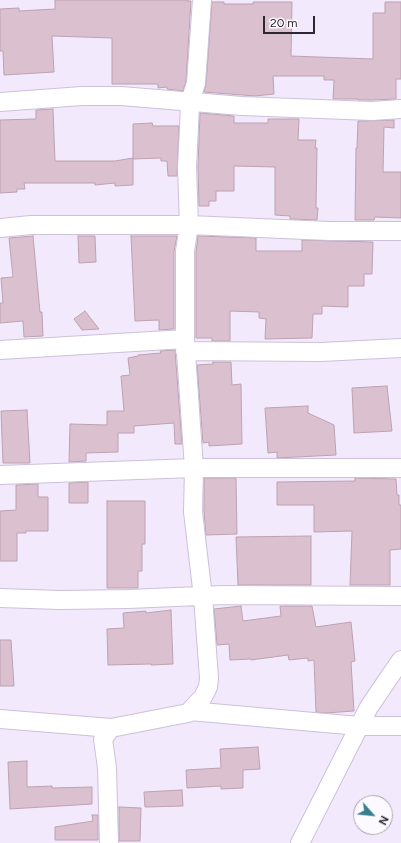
<!DOCTYPE html>
<style>
body{margin:0}
#map{position:relative;width:401px;height:843px;overflow:hidden;background:#f3e9fd;font-family:Figtree,sans-serif}
canvas{display:block}
.north{position:absolute;left:353px;top:795px;width:40px;height:40px;box-sizing:border-box;background:#fcf9ff;border:1px solid #a9a5ac;border-radius:50%;rotate:117deg;font-size:11px;font-weight:700;line-height:16px;text-align:center;color:#2c2730}
.north::after{content:'';display:block;margin:auto;width:14px;height:18px;background:#3a7e8d;clip-path:polygon(50% 0,100% 100%,50% 72%,0 100%)}
.scale{position:absolute;left:263px;top:16px;width:52px;height:18px;box-sizing:border-box;border:2px solid #2c2730;border-top:0;padding-left:5px;font-size:12px;line-height:14px;white-space:nowrap;color:#2c2730;-webkit-text-stroke:3px #fcf9ff;paint-order:stroke}
</style>
<div id="map">
<canvas width="401" height="843"></canvas>
<div class="north">N</div>
<div class="scale">20 m</div>
</div>
<script>
const context = document.querySelector('canvas').getContext('2d');
context.lineJoin = 'round';
function fill(path, color) { context.fillStyle = color; context.fill(path, 'evenodd'); }
const shape = rows => new Path2D(rows.map(r => 'M' + r).join(''));
function strokePath(path, color, width, dash) { context.strokeStyle = color; context.lineWidth = width; context.lineCap = dash ? 'butt' : 'round'; context.setLineDash(dash || []); context.stroke(path); }
const building = shape([
 [55,0,187,0,187,1,191,1,186,81,183,91,167,89,167,87,158,88,158,84,112,84,112,38,52,36,54,72,4,75,3,51,0,51,0,9,19,8,19,11,55,9,55,0],
 [212,2,224,2,224,4,253,4,253,2,292,2,291,56,373,59,373,13,385,13,385,2,401,2,401,79,396,79,396,99,372,100,358,100,358,99,333,99,334,80,324,80,324,76,273,76,274,94,255,96,204,92,206,84,212,2],
 [53,109,55,161,115,161,133,158,133,185,115,186,115,183,95,185,95,183,24,183,25,189,17,189,17,192,0,193,0,120,36,119,36,110,53,109],
 [200,113,234,116,234,123,268,123,268,119,299,119,298,140,316,140,315,148,317,148,316,208,318,208,317,220,290,219,290,216,275,215,275,167,234,166,234,191,216,191,216,201,209,201,209,206,199,206,198,167,200,113],
 [394,120,394,128,384,127,383,172,401,172,401,218,375,217,374,220,355,220,356,148,357,148,358,121,394,120],
 [152,123,153,126,179,126,177,176,168,176,167,161,161,161,161,158,133,159,133,124,152,123],
 [33,236,40,312,42,312,43,336,24,337,23,321,0,323,0,303,3,303,1,278,13,277,9,238,33,236],
 [78,236,95,236,96,262,79,263,78,236],
 [131,236,177,236,174,251,174,329,159,330,159,320,135,321,131,236],
 [198,236,256,238,256,251,302,251,302,240,373,242,372,274,364,274,364,286,348,286,348,307,322,306,322,314,313,314,312,338,265,339,266,319,259,318,259,312,230,311,230,341,212,341,212,338,196,338,196,252,198,236],
 [85,311,99,329,82,330,74,319,85,311],
 [175,350,182,444,175,444,174,423,134,426,134,433,118,433,118,452,86,453,86,461,69,462,70,424,107,425,107,411,124,411,121,376,130,375,128,358,138,356,138,355,161,353,160,351,175,350],
 [213,362,231,362,232,385,241,384,242,444,209,446,209,442,203,443,197,365,213,364,213,362],
 [387,386,392,431,354,433,352,388,387,386],
 [308,406,308,413,334,425,336,455,277,458,277,452,268,453,265,408,308,406],
 [27,410,30,463,3,463,1,411,27,410],
 [204,478,236,478,237,534,206,535,204,512,204,478],
 [355,478,396,479,397,495,399,495,399,505,401,505,401,549,390,550,390,585,350,585,352,531,314,532,314,505,277,505,277,482,355,481,355,478],
 [88,482,88,503,69,503,69,483,88,482],
 [38,484,38,497,48,497,48,531,26,531,26,533,17,533,17,561,0,561,0,511,16,510,16,485,38,484],
 [107,501,145,501,145,544,142,544,142,571,138,571,138,588,107,588,107,501],
 [311,536,311,585,238,585,236,537,311,536],
 [241,606,243,621,281,616,280,606,312,606,316,627,351,622,355,661,351,662,354,711,326,713,316,712,314,660,308,661,308,658,289,660,288,655,251,660,251,659,230,660,229,644,217,645,214,609,241,606],
 [171,610,173,664,151,665,151,664,108,665,107,629,124,628,123,613,146,611,146,613,171,610],
 [0,640,11,640,14,686,0,686,0,640],
 [258,747,260,769,243,770,243,788,221,789,221,786,187,788,186,770,221,768,220,749,258,747],
 [27,761,27,787,52,786,52,788,92,787,92,804,10,809,8,762,27,761],
 [182,790,183,806,145,807,144,792,182,790],
 [119,807,141,808,140,841,119,841,119,807],
 [92,815,98,815,98,840,55,840,55,827,93,821,92,815]
]);
fill(building, '#dbc0cf');
strokePath(building, '#bca2b1', 1);
const street = shape([
 [0,102,82,96,121,96,242,106,372,111,401,109],
 [0,228,31,225,189,225,329,231,401,231],
 [0,350,185,339],
 [185,351,321,352,401,348],
 [0,475,194,468,401,468],
 [0,598,60,600,128,599,223,595,401,596],
 [190,711,336,724,360,726,401,726],
 [0,719,111,728],
 [109,843,107,768,103,739,111,728,188,713,203,697,208,687,209,678,203,597,193,512,194,468,185,339,185,251,189,225,187,167,189,128,190,102,196,83,202,0],
 [300,843,369,707,401,660]
]);
strokePath(street, '#cdc0d9', 20);
strokePath(street, '#fff', 18);
</script>
